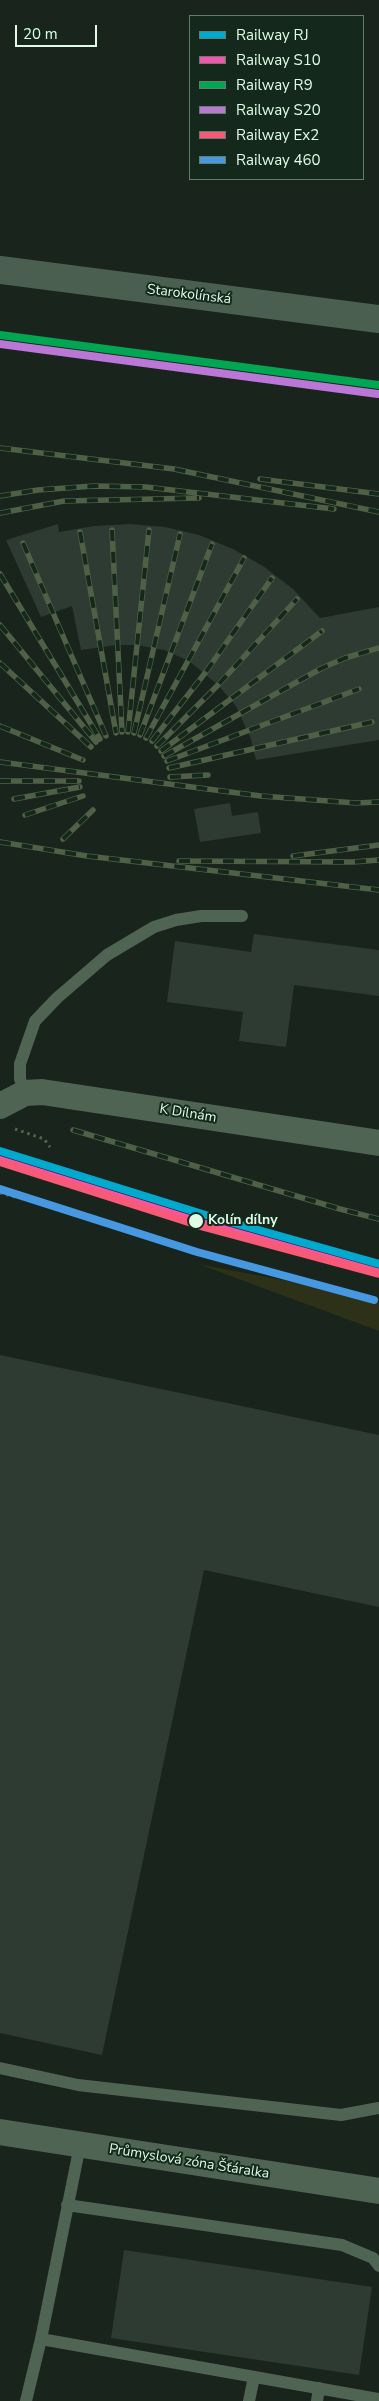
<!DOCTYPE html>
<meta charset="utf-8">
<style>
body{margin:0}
#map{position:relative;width:379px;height:2401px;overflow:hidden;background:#19241c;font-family:"Nunito Sans",sans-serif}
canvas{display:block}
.legend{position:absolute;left:189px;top:15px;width:175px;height:165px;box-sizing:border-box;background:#14291b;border:1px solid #657d6d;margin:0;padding:6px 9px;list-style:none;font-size:15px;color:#dffce7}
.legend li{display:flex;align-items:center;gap:10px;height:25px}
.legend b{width:25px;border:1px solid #657d6d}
.scale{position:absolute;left:15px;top:25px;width:82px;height:22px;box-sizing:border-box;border:2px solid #dffce7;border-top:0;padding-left:6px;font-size:15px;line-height:18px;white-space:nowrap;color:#dffce7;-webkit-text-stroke:4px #14291b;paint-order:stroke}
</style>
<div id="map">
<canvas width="379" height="2401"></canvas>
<ul class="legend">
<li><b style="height:6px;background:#00a9ce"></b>Railway RJ</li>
<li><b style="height:6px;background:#f653ac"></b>Railway S10</li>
<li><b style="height:6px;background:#00a651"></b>Railway R9</li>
<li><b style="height:6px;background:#ba77d6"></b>Railway S20</li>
<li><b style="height:6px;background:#f75a77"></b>Railway Ex2</li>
<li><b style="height:6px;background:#4699e1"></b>Railway 460</li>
</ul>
<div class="scale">20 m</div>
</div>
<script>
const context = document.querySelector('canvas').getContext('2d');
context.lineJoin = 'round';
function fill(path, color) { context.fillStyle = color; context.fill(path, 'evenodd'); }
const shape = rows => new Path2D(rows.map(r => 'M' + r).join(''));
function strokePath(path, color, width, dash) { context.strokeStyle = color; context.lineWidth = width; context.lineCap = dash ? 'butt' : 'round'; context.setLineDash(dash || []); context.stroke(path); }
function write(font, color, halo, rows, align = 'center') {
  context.font = font + ' "Nunito Sans",sans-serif'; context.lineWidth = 4; context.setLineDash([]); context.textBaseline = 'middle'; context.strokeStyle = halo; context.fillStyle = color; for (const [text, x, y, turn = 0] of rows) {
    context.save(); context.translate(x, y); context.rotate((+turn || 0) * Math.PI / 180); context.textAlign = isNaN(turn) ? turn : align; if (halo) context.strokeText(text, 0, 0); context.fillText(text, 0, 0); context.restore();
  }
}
fill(shape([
 [198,1264,325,1288,379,1302,379,1331]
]), '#2d3118');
fill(shape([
 [58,524,59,532,94,526,130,524,165,527,199,535,233,549,263,566,293,589,320,618,379,607,379,740,256,760,251,739,236,706,218,685,189,661,164,650,137,645,117,645,81,650,72,606,41,617,6,540],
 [230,803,232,816,258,812,261,833,200,842,194,809],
 [254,934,379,950,379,996,294,985,286,1047,239,1041,243,1012,167,1002,175,941,251,952],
 [0,1355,379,1435,379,1607,204,1570,102,2055,0,2033],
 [124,2250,372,2287,359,2375,111,2338]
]), '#2e3b32');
strokePath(shape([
 [15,1129,44,1139,50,1147],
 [0,1193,19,1198]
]), '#56644f', 3, [2.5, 4]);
strokePath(shape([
 [25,1093,20,1079,20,1064,35,1021,57,998,107,955,154,927,176,920,201,916,242,916],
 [0,2068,78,2085,341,2115,379,2108],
 [67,2205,342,2245,373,2258,379,2266],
 [41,2339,379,2399],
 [26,2401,41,2339,80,2145],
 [249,2401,254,2377],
 [317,2401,319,2388]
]), '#4f6453', 12);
strokePath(shape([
 [0,1106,25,1093,42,1092,379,1143],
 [0,2132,379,2191]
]), '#4f6453', 26);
strokePath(shape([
 [0,270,379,319]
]), '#4a5f4f', 28);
const rail = shape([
 [0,448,174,469,379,512],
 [260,479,379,494],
 [0,496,38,490,94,486,146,487,334,509],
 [0,513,64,501,199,498],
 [112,530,122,732],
 [80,532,116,733],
 [23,543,106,736],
 [0,574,100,739],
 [0,625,96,742],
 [0,663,91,747],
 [0,726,83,760],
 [128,732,149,530],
 [134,733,180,534],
 [140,735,212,544],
 [146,738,244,558],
 [152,741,205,673,272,578],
 [157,746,218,685,297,599],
 [161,751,322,631],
 [164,756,322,668,345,658,379,648],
 [167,761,359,689],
 [0,762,261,796,356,803,379,802],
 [169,768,372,722],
 [170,777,208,775],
 [0,781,79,781],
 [14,799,80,787],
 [25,815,83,796],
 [63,839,93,810],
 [0,842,87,856,379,890],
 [293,856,379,845],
 [179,861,353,862,379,860],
 [73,1130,340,1209,379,1219]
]);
strokePath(rail, '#506046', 5.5);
strokePath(rail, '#14291b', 4, [11]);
strokePath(shape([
 [0,1151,212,1217,379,1264]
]), '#00a9ce', 8);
strokePath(shape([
 [0,1160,209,1225,377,1272]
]), '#f653ac', 8);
strokePath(shape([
 [0,335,379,385]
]), '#00a651', 8);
strokePath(shape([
 [0,344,378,394]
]), '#ba77d6', 8);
strokePath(shape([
 [3,1163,204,1227,379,1274]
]), '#f75a77', 8);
strokePath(shape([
 [0,1189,197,1252,374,1300]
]), '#4699e1', 8);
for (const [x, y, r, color] of [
 [196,1221,8,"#dffce7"]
]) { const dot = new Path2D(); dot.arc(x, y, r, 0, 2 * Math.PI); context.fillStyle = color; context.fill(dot); strokePath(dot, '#14291b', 2); }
write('14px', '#dffce7', '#14291b', [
 ["Starokolínská",189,295,7],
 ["K Dílnám",188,1114,9],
 ["Průmyslová zóna Šťáralka",189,2162,9]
]);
write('bold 14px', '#dffce7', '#14291b', [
 ["Kolín dílny",208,1221]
], 'left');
</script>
